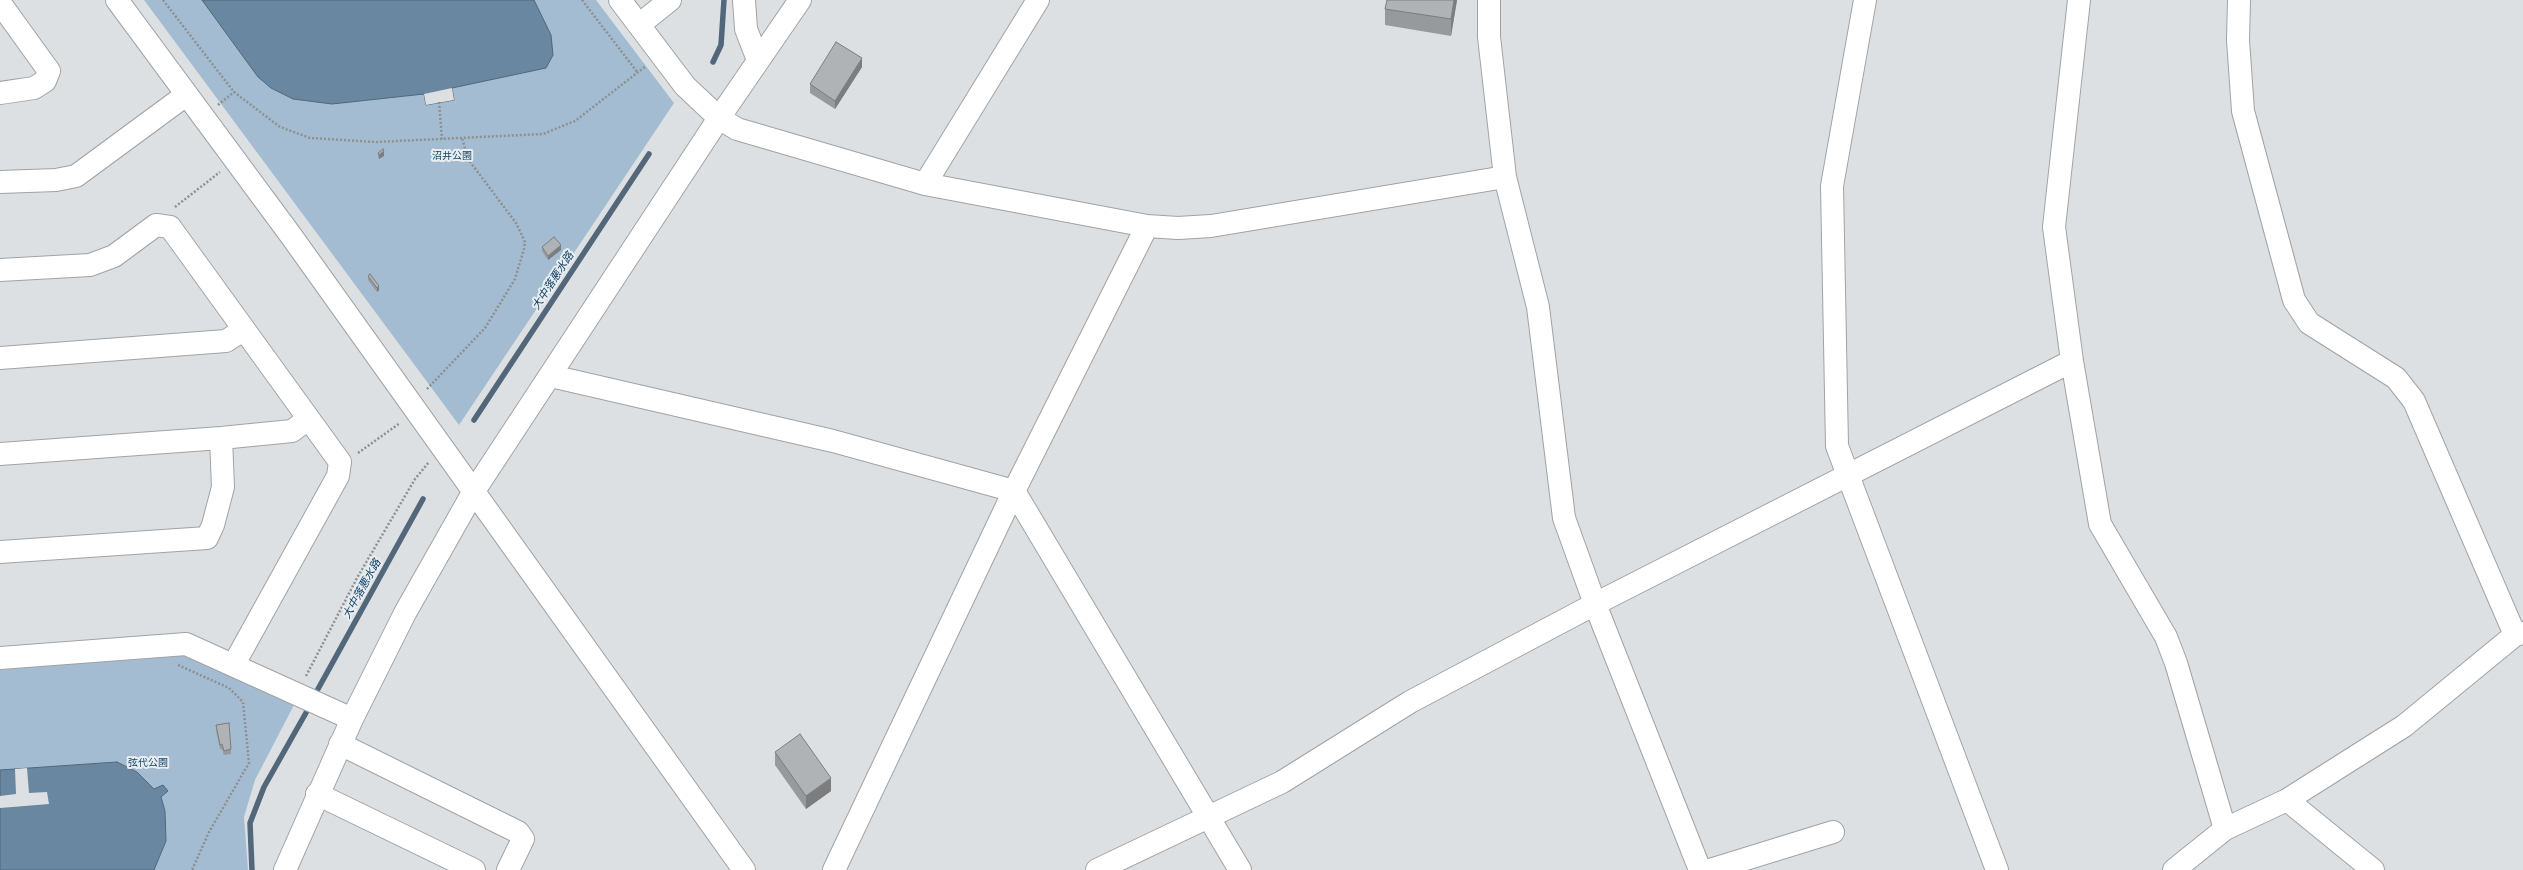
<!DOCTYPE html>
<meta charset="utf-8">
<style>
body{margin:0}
canvas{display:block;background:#dde0e3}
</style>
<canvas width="2523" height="870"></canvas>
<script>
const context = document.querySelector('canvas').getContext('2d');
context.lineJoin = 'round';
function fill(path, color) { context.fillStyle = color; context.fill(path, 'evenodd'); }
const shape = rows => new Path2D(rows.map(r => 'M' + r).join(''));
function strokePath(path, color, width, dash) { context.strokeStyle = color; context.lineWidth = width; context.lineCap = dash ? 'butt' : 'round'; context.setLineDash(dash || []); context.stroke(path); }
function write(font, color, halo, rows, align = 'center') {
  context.font = font + ' "PT Sans Narrow","Noto Sans JP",sans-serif'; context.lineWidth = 4; context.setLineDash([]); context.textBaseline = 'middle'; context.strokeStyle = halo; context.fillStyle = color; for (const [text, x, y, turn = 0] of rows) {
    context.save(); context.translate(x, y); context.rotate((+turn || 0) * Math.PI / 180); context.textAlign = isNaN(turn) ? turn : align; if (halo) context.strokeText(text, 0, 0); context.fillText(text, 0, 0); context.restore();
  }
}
fill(shape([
 [144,0,596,0,674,103,459,425],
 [184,653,294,705,255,780,244,817,248,870,0,870,0,666]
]), '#a4bcd1');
const water = shape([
 [202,0,534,0,551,35,553,55,546,68,452,88,454,100,426,105,424,94,332,104,293,99,271,88,258,77,202,0],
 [117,762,137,772,154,789,163,785,168,791,161,797,165,811,166,841,154,870,0,870,0,770,117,762]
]);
fill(water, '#6987a0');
strokePath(water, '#526779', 1);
fill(shape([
 [452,88,454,100,426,105,424,94],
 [27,768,29,793,47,792,49,804,0,808,0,796,16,794,15,769]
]), '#dde0e3');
strokePath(shape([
 [713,62,721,45,724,0],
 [474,420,649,154],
 [318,689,423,499],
 [252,870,250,823,264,787,307,711]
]), '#526779', 5.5);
const minor = shape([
 [117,0,292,237,744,870],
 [620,0,685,86,719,118,737,129,925,184,1147,226,1178,228,1211,226,1505,177],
 [744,0,746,29,758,60],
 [1489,0,1489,37,1505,177,1538,307,1564,518,1595,604,1700,870],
 [1865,0,1832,186,1837,446,1997,870],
 [2079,0,2054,227,2072,361,2100,524,2166,637,2176,663,2225,829,2287,800,2404,726,2515,635,2523,633],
 [2239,0,2238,40,2243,111,2294,300,2309,323,2396,378,2414,401,2515,635],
 [0,3,49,71,45,81,34,88,0,93],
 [639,25,670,0],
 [0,182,56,180,76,176,186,95],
 [925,184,1038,0],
 [0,270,90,265,114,256,156,225,170,227,340,462,338,476,234,664],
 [0,358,226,341,243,330],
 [551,376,833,441,1014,491,1240,870],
 [0,454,221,438,292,431,308,419],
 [0,552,207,538,213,525,223,487,221,438],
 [0,658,186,644,352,719],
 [340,744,518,832,523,839,508,870],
 [317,794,474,870],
 [2287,800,2373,870],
 [285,870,352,719,405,613,474,491,719,118,800,0],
 [834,870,1014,491,1147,226],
 [1097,870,1282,782,1410,702,1595,604,2072,361],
 [1710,870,1833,832],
 [2174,870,2225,829]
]);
strokePath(minor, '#a0a3a5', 24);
strokePath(shape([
 [163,0,234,92,280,127,310,138,376,142,543,134,575,121,646,66],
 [582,0,638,73],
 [439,102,442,139],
 [218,105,234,92],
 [175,207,220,172],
 [427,389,485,328,515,279,524,249,525,242,516,223,468,159,462,138],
 [358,453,400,423],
 [178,665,229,688,243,702,249,763,209,832,192,870],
 [306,676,357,578,415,479,429,462]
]), '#8d9091', 2.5, [2, 2]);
strokePath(minor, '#fff', 22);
fill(shape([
 [1387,0,1457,0,1451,36,1385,25,1385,9],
 [862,67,835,109,810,93,810,84],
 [378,153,384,156,379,159,378,157],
 [542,247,561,250,548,260,542,251],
 [370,274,379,290,377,292,368,280,368,276],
 [216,725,231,749,231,754,224,755,222,749,220,749,216,730],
 [775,752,831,791,806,809,775,765]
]), '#979a9c');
fill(shape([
 [1454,0,1457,0,1451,36,1451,19],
 [862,58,862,67,835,109,835,101],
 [384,151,384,156,379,159,379,155],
 [561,245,561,250,548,260,548,256],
 [379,286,379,290,377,292,377,288],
 [831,778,831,791,806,809,806,796]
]), '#7b7d7f');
const building = shape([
 [1387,0,1454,0,1451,19,1385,9,1387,0],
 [836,42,862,58,835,101,810,84,836,42],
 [383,149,384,151,379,155,378,153,383,149],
 [554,237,561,245,548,256,542,247,554,237],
 [370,274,379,286,377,288,368,276,370,274],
 [229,723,231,749,224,751,222,744,220,745,216,725,229,723],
 [800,734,831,778,806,796,775,752,800,734]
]);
fill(building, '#b0b3b5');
strokePath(building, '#7b7d7f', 1);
write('10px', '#114669', '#eaedf0', [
 ["沼井公園",452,156],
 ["弦代公園",148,763]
]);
write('italic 11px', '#0e4467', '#eaedf0', [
 ["大中落悪水路",553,281,-57],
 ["大中落悪水路",362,589,-61]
]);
</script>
